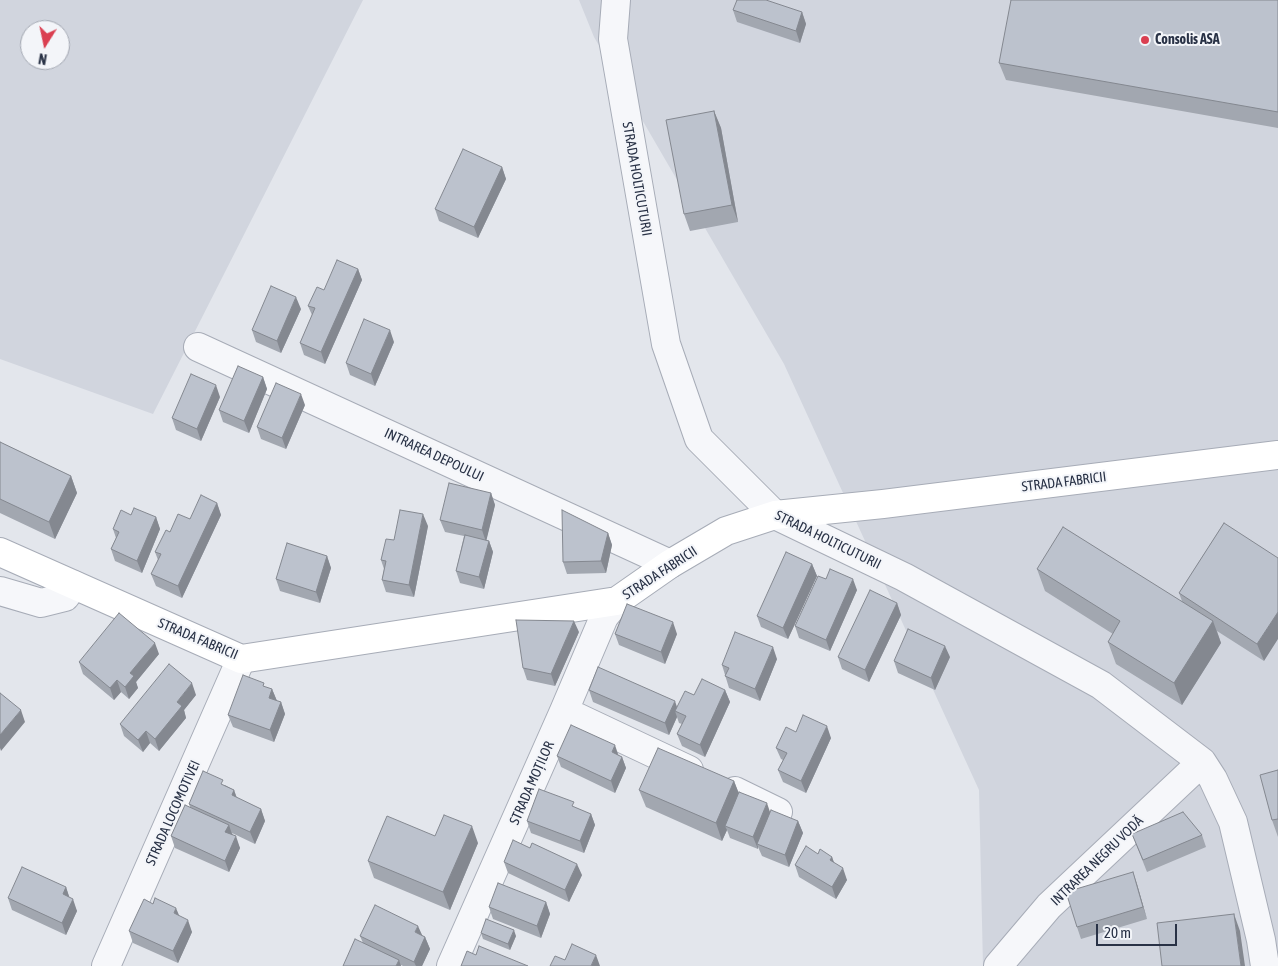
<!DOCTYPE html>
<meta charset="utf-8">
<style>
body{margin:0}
#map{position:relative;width:1278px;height:966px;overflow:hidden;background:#e3e6ec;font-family:"Asap Condensed",sans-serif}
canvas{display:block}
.north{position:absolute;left:20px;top:20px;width:50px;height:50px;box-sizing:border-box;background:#f3f5f9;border:1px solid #a2a7b1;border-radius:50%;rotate:190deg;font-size:14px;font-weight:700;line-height:20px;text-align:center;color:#293246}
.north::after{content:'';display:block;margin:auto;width:18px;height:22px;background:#da3f51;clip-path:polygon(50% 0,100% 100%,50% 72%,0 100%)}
.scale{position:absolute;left:1096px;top:924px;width:81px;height:22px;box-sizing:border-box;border:2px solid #293246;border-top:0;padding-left:6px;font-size:15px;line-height:18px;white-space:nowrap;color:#293246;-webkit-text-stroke:4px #f3f5f9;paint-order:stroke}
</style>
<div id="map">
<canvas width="1278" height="966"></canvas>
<div class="north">N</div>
<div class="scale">20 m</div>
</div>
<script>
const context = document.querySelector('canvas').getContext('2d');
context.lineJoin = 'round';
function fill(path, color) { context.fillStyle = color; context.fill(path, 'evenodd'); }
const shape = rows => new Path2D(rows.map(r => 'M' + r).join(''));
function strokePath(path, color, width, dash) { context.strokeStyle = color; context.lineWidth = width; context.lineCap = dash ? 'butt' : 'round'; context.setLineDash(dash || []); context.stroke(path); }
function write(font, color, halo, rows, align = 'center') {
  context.font = font + ' "Asap Condensed",sans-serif'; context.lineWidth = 4; context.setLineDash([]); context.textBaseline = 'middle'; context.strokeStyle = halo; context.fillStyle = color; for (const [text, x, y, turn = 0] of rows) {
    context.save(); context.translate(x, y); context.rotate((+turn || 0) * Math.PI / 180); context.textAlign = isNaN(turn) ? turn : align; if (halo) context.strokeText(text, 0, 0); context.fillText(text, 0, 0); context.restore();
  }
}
fill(shape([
 [0,0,363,0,153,414,0,359],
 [30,30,60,30,60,60,30,60],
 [579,0,1278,0,1278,966,983,966,979,790,784,364,594,37]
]), '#d1d5de');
const street = shape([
 [616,0,613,39,666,344,699,439,775,515,904,577,1101,685,1202,762,1213,779,1233,822,1261,940,1265,966],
 [198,347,670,564],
 [0,591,41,603,65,597,74,585],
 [564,711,689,770],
 [735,791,778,812],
 [106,966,241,659],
 [451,966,564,711,604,617,617,601],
 [998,966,1049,906,1202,762]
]);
const secondary = shape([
 [0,552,241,659,617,601,670,564,726,531,775,515,883,504,1278,455]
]);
strokePath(street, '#a7acb7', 30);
strokePath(secondary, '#a7acb7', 30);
strokePath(street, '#f6f7fa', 28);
strokePath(secondary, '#fff', 28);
fill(shape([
 [1278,0,1278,128,1006,80,999,63],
 [733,10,802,12,806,24,800,43,737,22],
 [714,111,721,128,738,222,690,231,684,214],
 [502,167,506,179,478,238,439,221,435,209],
 [358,269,362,280,325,364,304,355,300,343,312,315,308,306,324,290],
 [301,309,281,353,256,342,252,330],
 [394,342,375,386,350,375,346,363],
 [263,377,267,389,249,433,223,422,219,410],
 [220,397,201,441,176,430,172,418],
 [305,405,286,449,261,439,257,427],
 [0,442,71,476,77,493,55,539,0,513],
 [491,493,495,505,486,540,489,541,493,552,484,589,460,583,456,571,464,536,445,532,440,520],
 [217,503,221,515,182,598,156,586,151,574,158,560,155,552,170,532],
 [131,515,156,517,160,529,142,573,115,561,111,549,116,538,113,529],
 [1224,523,1264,661,1217,631,1221,643,1182,705,1116,664,1108,642,1113,634,1045,591,1037,569,1182,601,1179,593],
 [428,526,414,597,386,592,382,580,384,569,381,560,394,540],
 [608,533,612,545,606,573,567,574,563,562],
 [327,556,331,568,320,603,280,591,276,579],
 [812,564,817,576,788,639,761,627,757,616],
 [826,579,857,590,830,651,799,638,795,626],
 [897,603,901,615,869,682,842,669,838,657],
 [579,632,555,686,527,680,523,668],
 [615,634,677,634,665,664,619,645],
 [159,654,136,682,138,688,129,699,121,692,114,700,83,674,79,662],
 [950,657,935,690,898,673,894,661],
 [777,659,760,701,729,688,722,665],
 [265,687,272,689,277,701,281,702,285,714,274,742,233,727,228,715],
 [589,690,677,707,694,695,725,690,730,702,705,757,682,746,677,734,682,724,679,723,677,717,669,735,593,702],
 [196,695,184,710,186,718,159,751,150,743,143,752,124,736,120,724],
 [796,732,831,738,806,793,783,782,778,770,783,760,781,759,776,748],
 [618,755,622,757,626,768,615,793,561,767,557,756],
 [1278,770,1278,837,1272,820],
 [734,781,739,794,770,812,798,821,803,833,789,867,762,856,758,847,758,849,730,838,727,830,722,841,646,807,639,790],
 [225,785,234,790,237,798,261,809,265,821,255,844,232,833,240,848,229,872,175,848,171,836,190,807,189,804],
 [576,808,591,814,595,825,584,853,531,833,527,821],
 [1132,834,1202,835,1206,847,1147,872],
 [435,836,478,843,450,910,374,878,368,861],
 [818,854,832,857,834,863,847,880,836,899,799,877,795,865],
 [504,862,582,875,569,902,508,873],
 [1133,872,1147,919,1081,939,1077,927],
 [66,887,69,897,77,911,66,935,12,910,8,898],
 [546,902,550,914,541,938,493,919,489,907],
 [179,916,192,932,178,963,133,943,129,931],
 [481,933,516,936,510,950,483,939],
 [360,936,422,936,425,937,430,949,422,966,403,966,401,965,401,966,343,966,363,943]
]), '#a2a7b0');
fill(shape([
 [802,12,806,24,800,43,796,31],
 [714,111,721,128,738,222,732,205],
 [502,167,506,179,478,238,474,227],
 [358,269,362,280,325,364,321,352],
 [296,297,301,309,281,353,277,341],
 [390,330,394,342,375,386,371,374],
 [263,377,267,389,249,433,244,421],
 [216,385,220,397,201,441,197,429],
 [301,394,305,405,286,449,282,438],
 [71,476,77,493,55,539,49,522],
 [491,493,495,505,486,542,482,530],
 [217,503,221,515,182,598,178,586],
 [423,514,428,526,414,597,409,585],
 [156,517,160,529,142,573,137,561],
 [608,533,612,545,606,573,601,561],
 [489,541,493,552,484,589,479,577],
 [327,556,331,568,320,603,316,592],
 [812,564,817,576,788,639,783,628],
 [853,579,857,590,830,651,826,640],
 [897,603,901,615,869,682,865,670],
 [1278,612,1278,639,1264,661,1257,644],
 [574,621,579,632,555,686,551,674],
 [1213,621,1221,643,1182,705,1174,683],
 [673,622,677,634,665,664,661,652],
 [155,643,159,654,136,682,138,688,129,699,125,687,130,673],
 [945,646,950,657,935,690,931,678],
 [773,647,777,659,760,701,755,689],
 [117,680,121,692,114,700,110,688],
 [192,683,196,695,184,710,186,718,159,751,155,739,177,702],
 [272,689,277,701,269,698],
 [725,690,730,702,705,757,700,745],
 [675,701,679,713,675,711,677,717,669,735,665,723],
 [281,702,285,714,274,742,270,730],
 [21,710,25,722,1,751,0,748,0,735],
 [827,726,831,738,806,793,801,781],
 [146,731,150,743,143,752,138,740],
 [615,745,619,757,612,752],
 [622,757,626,768,615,793,611,781],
 [734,781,741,799,725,826,727,830,722,841,716,823],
 [234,790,238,802,232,795],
 [767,803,771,815,757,844,758,847,758,849,753,837],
 [261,809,265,821,255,844,250,832],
 [591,814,595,825,584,853,580,841],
 [798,821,803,833,789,867,785,855],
 [229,825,233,837,225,832],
 [472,826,478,843,450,910,443,892],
 [236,836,240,848,229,872,225,861],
 [832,857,836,868,830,860],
 [577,864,582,875,569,902,565,890],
 [843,868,847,880,836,899,832,887],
 [1133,872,1137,884,1147,919,1143,907],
 [66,887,70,899,63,894],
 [73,899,77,911,66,935,62,923],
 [546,902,550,914,541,938,537,926],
 [176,908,181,920,174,913],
 [1234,914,1240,931,1245,966,1241,966],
 [188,920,192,932,178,963,173,951],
 [418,926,423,937,415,932],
 [514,930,516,936,510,950,508,944],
 [425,937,430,949,422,966,416,966,414,962],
 [596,955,600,966,591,966],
 [399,960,401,966,396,966]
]), '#848890');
const building = shape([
 [737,0,766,0,802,12,796,31,733,10,737,0],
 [1011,0,1278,0,1278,112,999,63,1011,0],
 [714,111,732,205,684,214,666,120,714,111],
 [463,149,502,167,474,227,435,209,463,149],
 [337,260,358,269,321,352,300,343,315,308,308,306,317,287,324,290,337,260],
 [271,286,296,297,277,341,252,330,271,286],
 [364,319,390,330,371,374,346,363,364,319],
 [238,366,263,377,244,421,219,410,238,366],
 [191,374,216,385,197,429,172,418,191,374],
 [276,383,301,394,282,438,257,427,276,383],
 [0,442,71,476,49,522,0,499,0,442],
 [449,483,491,493,482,530,440,520,449,483],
 [201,495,217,503,178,586,151,574,161,554,155,552,166,530,170,532,178,514,190,519,201,495],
 [134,508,156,517,137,561,111,549,119,532,113,529,121,510,131,515,134,508],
 [400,510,423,514,409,585,382,580,386,561,381,560,386,539,394,540,400,510],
 [562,510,608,533,601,561,563,562,562,510],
 [1224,523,1278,558,1278,612,1257,644,1179,593,1224,523],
 [1063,527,1213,621,1174,683,1108,642,1120,621,1037,569,1063,527],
 [465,535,489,541,479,577,456,571,465,535],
 [287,543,327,556,316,592,276,579,287,543],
 [786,552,812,564,783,628,757,616,786,552],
 [830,569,853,579,826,640,795,626,818,576,826,579,830,569],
 [870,590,897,603,865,670,838,657,870,590],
 [627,604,673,622,661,652,615,634,627,604],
 [119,613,155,643,130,673,134,676,125,687,117,680,110,688,79,662,119,613],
 [516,620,574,621,551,674,523,668,516,620],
 [908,629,945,646,931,678,894,661,908,629],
 [735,632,773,647,755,689,725,676,729,668,722,665,735,632],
 [169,664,192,683,177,702,182,706,155,739,146,731,138,740,120,724,169,664],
 [598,667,675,701,665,723,589,690,598,667],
 [243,675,264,683,263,686,272,689,269,698,281,702,270,730,228,715,243,675],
 [702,679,725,690,700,745,677,734,686,716,675,711,685,691,694,695,702,679],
 [0,693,21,710,0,735,0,693],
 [803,715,827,726,801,781,778,770,787,753,776,748,786,727,796,732,803,715],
 [571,725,615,745,612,752,622,757,611,781,557,756,571,725],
 [658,748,734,781,716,823,639,790,658,748],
 [1278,770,1278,819,1272,820,1260,775,1278,770],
 [203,771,223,780,221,784,234,790,232,795,261,809,250,832,189,804,203,771],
 [539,789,574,802,572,806,591,814,580,841,527,821,539,789],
 [739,792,767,803,753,837,725,826,739,792],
 [185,805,229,825,225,832,236,836,225,861,171,836,185,805],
 [771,810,798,821,785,855,757,844,771,810],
 [1183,812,1202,835,1143,860,1132,834,1183,812],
 [444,815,472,826,443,892,368,861,387,816,435,836,444,815],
 [513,840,530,848,532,843,577,864,565,890,504,862,513,840],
 [806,846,818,854,820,849,832,857,830,860,843,868,832,887,795,865,806,846],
 [22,867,66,887,63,894,73,899,62,923,8,898,22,867],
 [1133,872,1143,907,1077,927,1066,892,1133,872],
 [498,883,546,902,537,926,489,907,498,883],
 [155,898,176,908,174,913,188,920,173,951,129,931,144,899,153,904,155,898],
 [375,905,418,926,415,932,425,937,414,962,360,936,375,905],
 [1234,914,1241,966,1162,966,1157,923,1234,914],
 [486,919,514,930,508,944,481,933,486,919],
 [355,939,399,960,396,966,343,966,355,939],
 [572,944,596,955,591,966,550,966,555,956,565,960,572,944],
 [479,946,528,966,461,966,467,951,476,955,479,946]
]);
fill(building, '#bcc2cd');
strokePath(building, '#848890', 1);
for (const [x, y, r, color] of [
 [1145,40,5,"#da3f51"]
]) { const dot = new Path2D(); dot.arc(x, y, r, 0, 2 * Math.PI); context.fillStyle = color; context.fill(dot); strokePath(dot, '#f3f5f9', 2); }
write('bold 14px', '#293246', '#f3f5f9', [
 ["Consolis ASA",1155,40]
], 'left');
write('14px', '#293246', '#f3f5f9', [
 ["STRADA HOLTICUTURII",637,179,80],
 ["INTRAREA DEPOULUI",434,455,25],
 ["STRADA FABRICII",1064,482,-7],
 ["STRADA HOLTICUTURII",828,540,26],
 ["STRADA FABRICII",660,573,-33],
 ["STRADA FABRICII",198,639,23],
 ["STRADA MOȚILOR",532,783,-66],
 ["STRADA LOCOMOTIVEI",173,813,-66],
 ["INTRAREA NEGRU VODĂ",1097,861,-44]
]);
</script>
